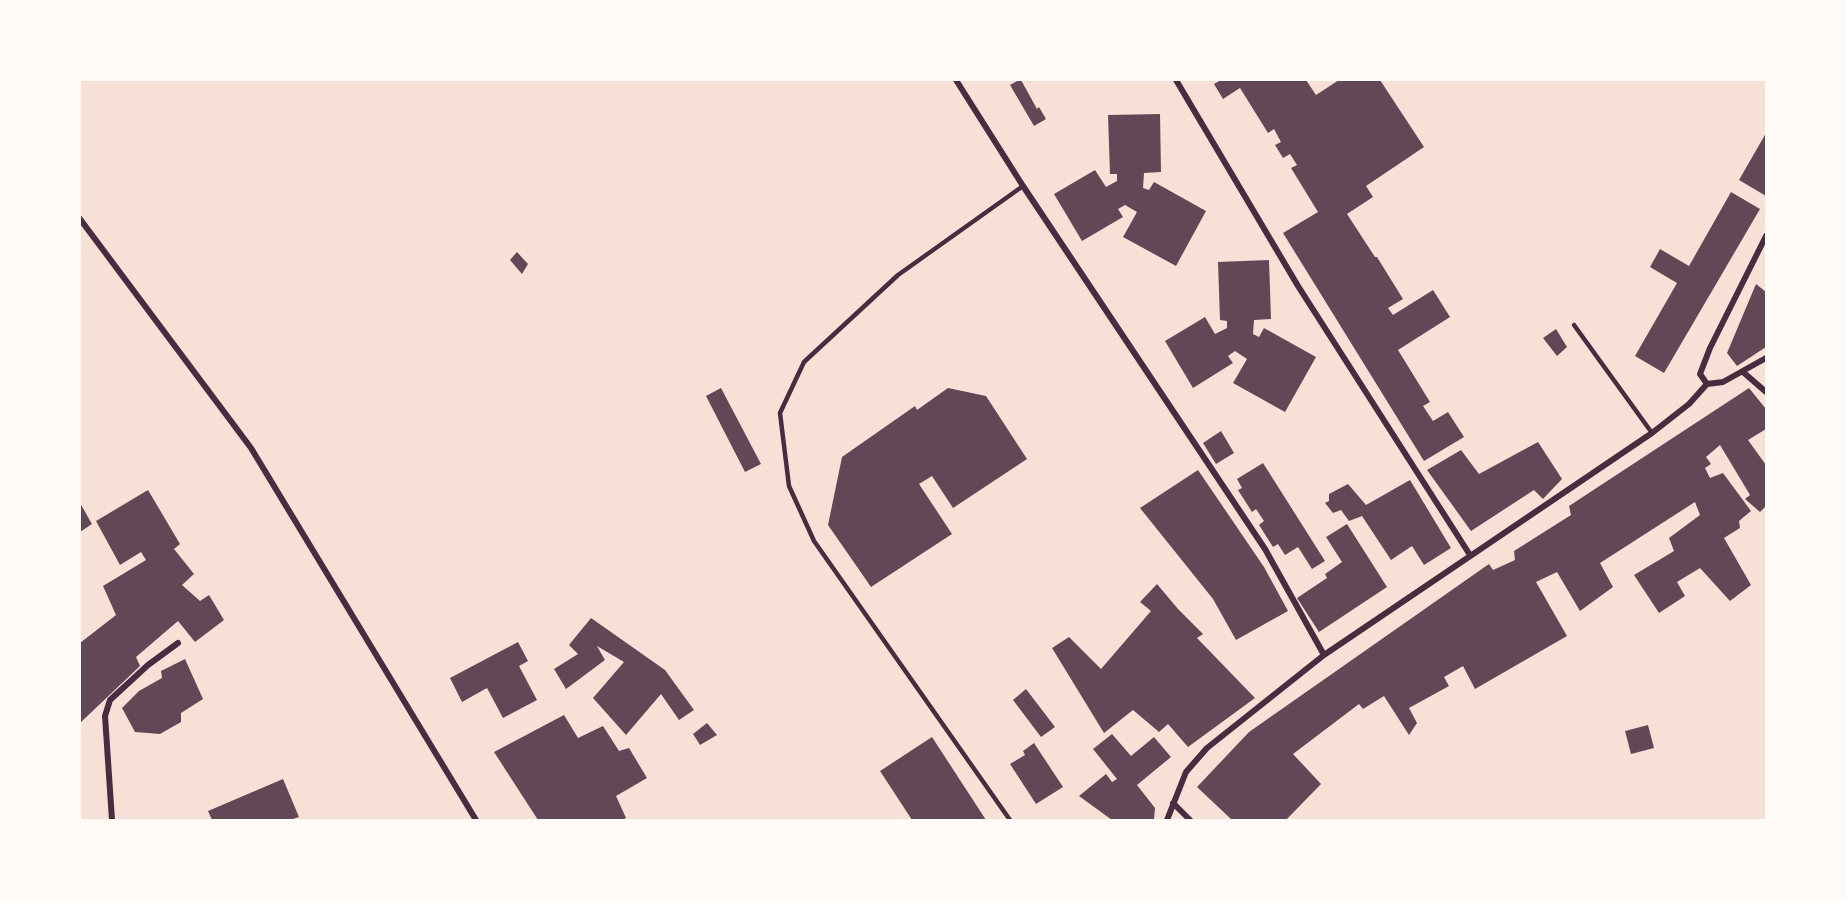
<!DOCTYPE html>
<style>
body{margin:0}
#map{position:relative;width:1846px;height:900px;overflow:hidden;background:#f7e1d7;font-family:"Work Sans",sans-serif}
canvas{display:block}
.frame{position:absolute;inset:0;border:81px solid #fffaf5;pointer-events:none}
</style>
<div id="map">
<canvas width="1846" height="900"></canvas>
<div class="frame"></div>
</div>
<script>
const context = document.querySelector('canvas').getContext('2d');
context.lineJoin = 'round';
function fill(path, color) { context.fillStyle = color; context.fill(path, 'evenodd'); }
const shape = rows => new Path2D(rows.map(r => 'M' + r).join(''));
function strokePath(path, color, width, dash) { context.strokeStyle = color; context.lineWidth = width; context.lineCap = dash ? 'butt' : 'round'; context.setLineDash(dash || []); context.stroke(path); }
fill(shape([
 [1019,80,1021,80,1037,109,1039,107,1046,119,1034,126,1010,85],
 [1221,80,1306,80,1316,95,1339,80,1380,80,1424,147,1366,186,1373,197,1347,214,1375,257,1377,257,1403,299,1388,308,1393,315,1433,290,1450,317,1398,350,1430,402,1423,406,1433,421,1448,412,1464,437,1424,461,1283,233,1318,212,1291,168,1297,165,1290,154,1283,158,1275,145,1281,142,1274,129,1268,133,1240,88,1223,99,1214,84],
 [1160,114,1161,172,1144,173,1143,188,1149,190,1154,182,1206,211,1176,266,1123,237,1137,212,1125,205,1118,209,1123,217,1082,241,1054,194,1095,170,1106,187,1117,181,1117,174,1110,174,1108,115],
 [1766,133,1766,196,1739,180],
 [1731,192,1760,209,1664,373,1635,356,1677,283,1650,267,1660,249,1689,266],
 [517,252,528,264,522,274,510,260],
 [1269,260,1271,319,1254,320,1253,334,1259,337,1264,328,1316,357,1285,412,1233,383,1247,359,1235,351,1228,356,1233,363,1193,388,1165,341,1205,317,1215,334,1227,328,1227,321,1220,320,1218,262],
 [1756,284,1766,292,1766,347,1737,366,1727,353],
 [1556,329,1567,347,1557,356,1543,338],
 [721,388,761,464,745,472,706,396],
 [948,388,986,396,1027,459,953,508,932,476,919,484,952,534,871,587,828,525,842,457,915,406,917,410],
 [1749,388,1766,409,1766,429,1748,440,1766,465,1766,483,1765,484,1766,486,1766,506,1760,512,1745,499,1750,495,1720,445,1706,457,1711,464,1705,468,1710,478,1723,473,1751,511,1739,521,1740,528,1724,538,1751,585,1730,601,1700,568,1677,582,1685,596,1659,613,1634,575,1674,551,1669,538,1700,515,1695,502,1600,563,1613,587,1580,611,1557,572,1536,582,1567,636,1475,689,1463,666,1444,677,1449,686,1409,708,1417,723,1409,735,1384,696,1363,709,1359,704,1293,754,1321,784,1286,820,1232,820,1197,787,1249,732,1489,564,1493,570,1515,560,1514,551,1571,515,1569,506],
 [1221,431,1234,453,1216,464,1203,443],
 [1538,442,1562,479,1543,499,1534,490,1471,531,1427,470,1461,450,1479,474],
 [1263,463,1325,561,1312,569,1298,547,1285,555,1278,544,1273,547,1259,525,1264,521,1256,509,1252,512,1238,490,1242,488,1237,479],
 [1198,470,1264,567,1288,611,1236,640,1213,599,1140,508],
 [1410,480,1451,548,1424,565,1412,546,1391,560,1362,516,1349,521,1341,510,1333,513,1325,503,1329,501,1329,494,1348,484,1366,505],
 [148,490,180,544,174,549,194,574,182,585,200,601,209,595,224,620,195,642,178,621,136,657,140,666,80,723,80,643,116,615,103,586,146,560,141,552,120,565,96,521],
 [80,503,92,524,80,532],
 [1347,524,1387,587,1319,632,1297,598,1327,578,1325,574,1342,562,1326,537],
 [1157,584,1178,609,1203,634,1197,638,1255,698,1188,747,1168,724,1159,732,1133,710,1104,733,1052,648,1069,637,1101,669,1151,611,1140,602],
 [591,618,665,670,694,710,679,720,661,694,626,735,593,698,624,662,597,646,605,660,566,689,554,669,578,654,569,645],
 [518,642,528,661,519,666,537,700,503,718,487,688,462,702,450,678],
 [185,659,203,699,181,713,181,722,160,734,135,732,122,708,139,691,162,678,161,671],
 [1026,689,1055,727,1041,737,1013,700],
 [564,715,578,738,603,726,619,751,629,748,647,778,616,796,626,818,622,820,538,820,494,752],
 [707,723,717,735,700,745,693,734],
 [1648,725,1654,748,1631,754,1625,731],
 [1112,734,1131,756,1154,737,1171,757,1137,785,1155,808,1154,820,1112,820,1079,796,1106,774,1112,782,1117,779,1093,749],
 [932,737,986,820,912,820,880,771],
 [1034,743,1063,787,1036,804,1010,764,1025,755,1023,751],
 [283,779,299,817,293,819,294,820,212,820,208,811]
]), '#644757');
strokePath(shape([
 [1574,325,1652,433],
 [1010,820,814,541,789,486,780,413,804,362,898,275,1023,186]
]), '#4a2c40', 4.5);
strokePath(shape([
 [956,80,1023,186,1265,549,1324,655],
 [1176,80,1298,286,1470,555],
 [80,219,251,448,476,820],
 [1743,372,1766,392],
 [1707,384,1700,374,1710,348,1766,236],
 [1173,803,1190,820],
 [112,820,105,716,110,700,148,665,178,643],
 [1167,820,1186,772,1207,748,1324,655,1652,433,1689,404,1707,384,1723,382,1766,358]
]), '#4a2c40', 6);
</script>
